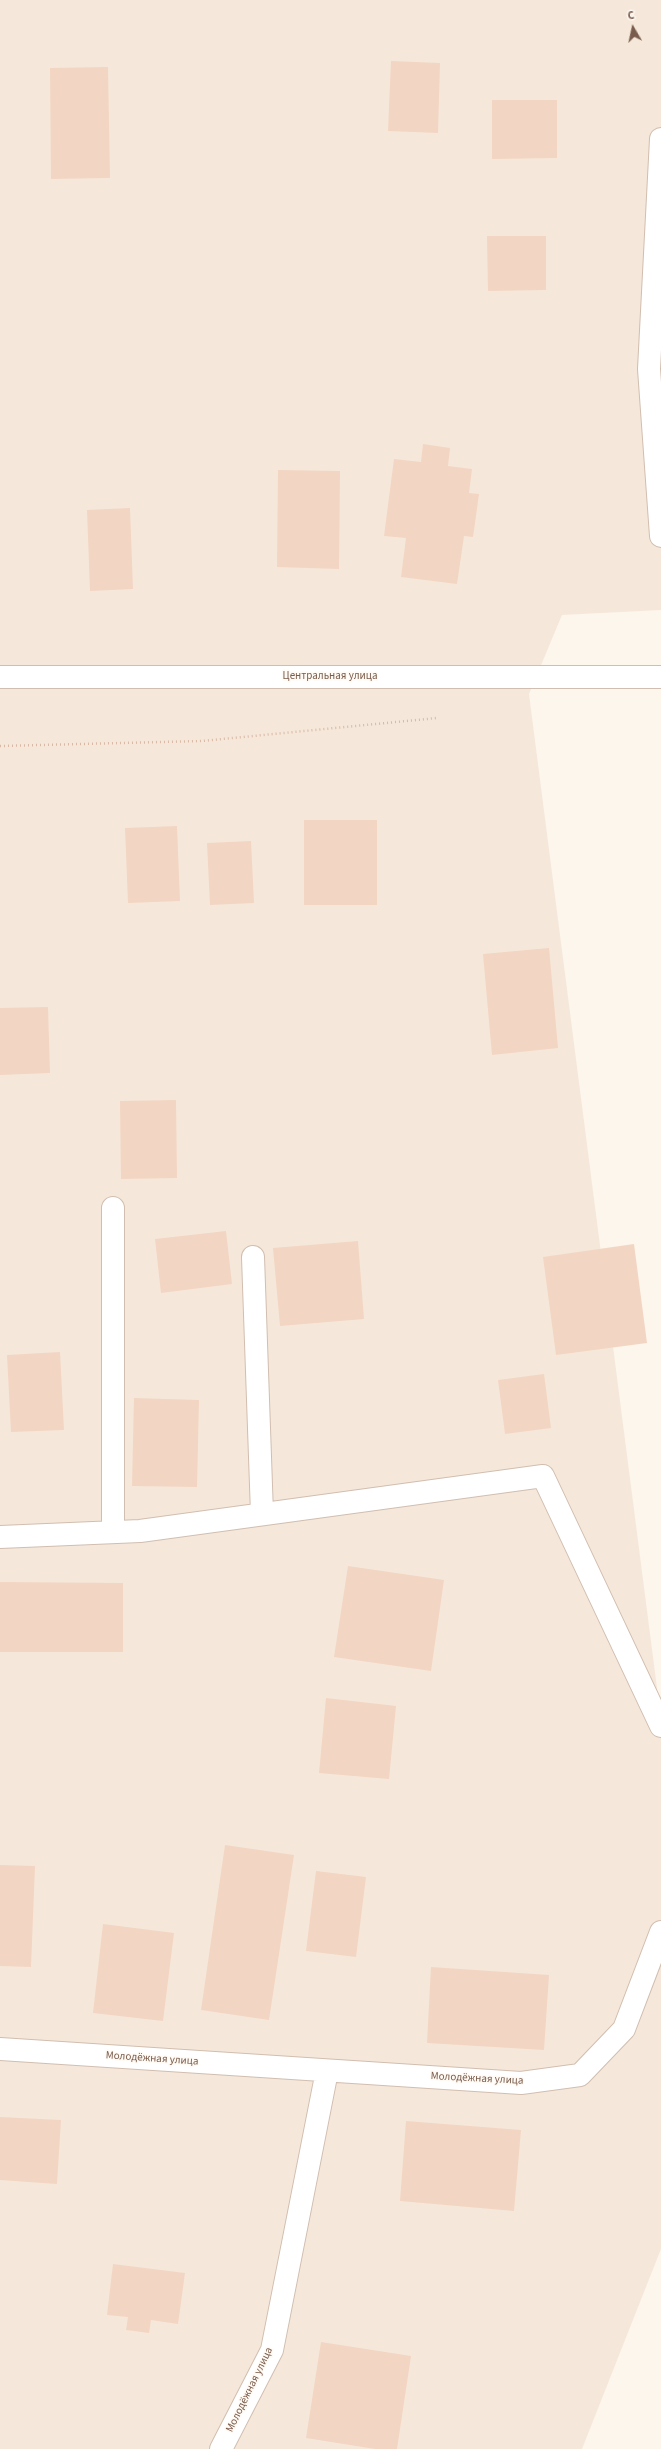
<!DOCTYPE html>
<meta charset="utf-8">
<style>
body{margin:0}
#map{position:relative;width:661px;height:2449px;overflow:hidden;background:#fdf6ec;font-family:"Source Sans 3",sans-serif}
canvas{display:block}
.north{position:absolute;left:613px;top:8px;width:40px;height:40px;-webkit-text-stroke:3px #fffaf3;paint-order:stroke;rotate:351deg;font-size:11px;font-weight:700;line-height:16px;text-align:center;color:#7a5c4d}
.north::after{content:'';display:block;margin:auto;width:14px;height:18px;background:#7a5c4d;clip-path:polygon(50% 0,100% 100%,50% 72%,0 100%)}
</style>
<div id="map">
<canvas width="661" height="2449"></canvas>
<div class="north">С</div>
</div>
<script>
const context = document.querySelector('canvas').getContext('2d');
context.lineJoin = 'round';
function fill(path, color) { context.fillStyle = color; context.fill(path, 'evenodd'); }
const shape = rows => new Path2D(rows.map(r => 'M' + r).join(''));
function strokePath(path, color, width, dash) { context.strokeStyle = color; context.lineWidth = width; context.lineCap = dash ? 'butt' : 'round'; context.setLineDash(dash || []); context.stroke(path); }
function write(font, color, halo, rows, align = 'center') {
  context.font = font + ' "Source Sans 3",sans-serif'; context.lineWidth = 3; context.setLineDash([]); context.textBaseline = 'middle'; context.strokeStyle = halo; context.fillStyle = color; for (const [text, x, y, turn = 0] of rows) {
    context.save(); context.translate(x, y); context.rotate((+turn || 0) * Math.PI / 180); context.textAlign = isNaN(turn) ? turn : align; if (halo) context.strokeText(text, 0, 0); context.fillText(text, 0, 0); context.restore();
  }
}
fill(shape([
 [0,0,661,0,661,610,562,615,529,694,661,1719,661,2249,582,2449,0,2449]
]), '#f5e8da');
fill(shape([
 [391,61,440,63,438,133,388,131],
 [108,67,110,178,51,179,50,68],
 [492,100,557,100,557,158,492,159],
 [487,236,546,236,546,290,488,291],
 [423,444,450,448,448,466,472,469,469,493,479,494,473,537,464,536,457,584,401,577,406,538,384,536,394,459,421,462],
 [278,470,340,471,339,569,277,567],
 [130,508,133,589,90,591,87,510],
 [304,820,377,820,377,905,304,905],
 [177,826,180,901,128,903,125,828],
 [251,841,254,903,210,905,207,843],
 [549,948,558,1048,492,1055,483,954],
 [48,1007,50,1073,0,1075,0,1008],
 [176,1100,177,1178,121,1179,120,1101],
 [226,1231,232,1284,161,1293,155,1239],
 [358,1241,364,1319,280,1326,273,1248],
 [634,1244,647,1343,556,1355,543,1257],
 [60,1352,64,1430,11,1432,7,1355],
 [544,1374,551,1428,505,1434,498,1380],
 [134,1398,199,1400,197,1487,132,1486],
 [348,1566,444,1580,431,1671,334,1657],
 [0,1582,123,1583,123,1652,0,1652],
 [326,1698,396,1706,389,1779,319,1773],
 [225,1845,294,1855,269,2020,201,2010],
 [0,1865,35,1866,31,1967,0,1966],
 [316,1871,366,1877,356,1957,306,1951],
 [103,1924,174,1933,163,2021,93,2013],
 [431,1967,549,1975,544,2050,427,2043],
 [0,2117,61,2120,57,2184,0,2180],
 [406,2121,521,2130,514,2211,400,2201],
 [113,2264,185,2273,178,2324,151,2320,149,2333,126,2330,128,2317,107,2315],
 [321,2342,411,2356,397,2449,375,2449,306,2438]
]), '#f3d5c3');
const service = shape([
 [253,1257,262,1514],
 [113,1532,113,1208],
 [0,1537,140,1531,543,1476,661,1726]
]);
const minor = shape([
 [661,139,649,369,661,536],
 [0,2049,521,2083,580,2075,624,2029,661,1932],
 [221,2449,272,2350,327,2071]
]);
const tertiary = shape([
 [0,677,661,677]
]);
strokePath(service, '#d1beb0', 24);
strokePath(minor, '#d1beb0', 24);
strokePath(tertiary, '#d1beb0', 24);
strokePath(shape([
 [0,746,202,741,437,718]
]), '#d9b8a5', 2.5, [1, 3]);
strokePath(service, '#fff', 22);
strokePath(minor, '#fff', 22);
strokePath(tertiary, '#fff', 22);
write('11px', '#7a5c4d', '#fffaf3', [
 ["Центральная улица",330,677],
 ["Молодёжная улица",152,2059,4],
 ["Молодёжная улица",477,2079,3],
 ["Молодёжная улица",250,2390,-64]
]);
</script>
